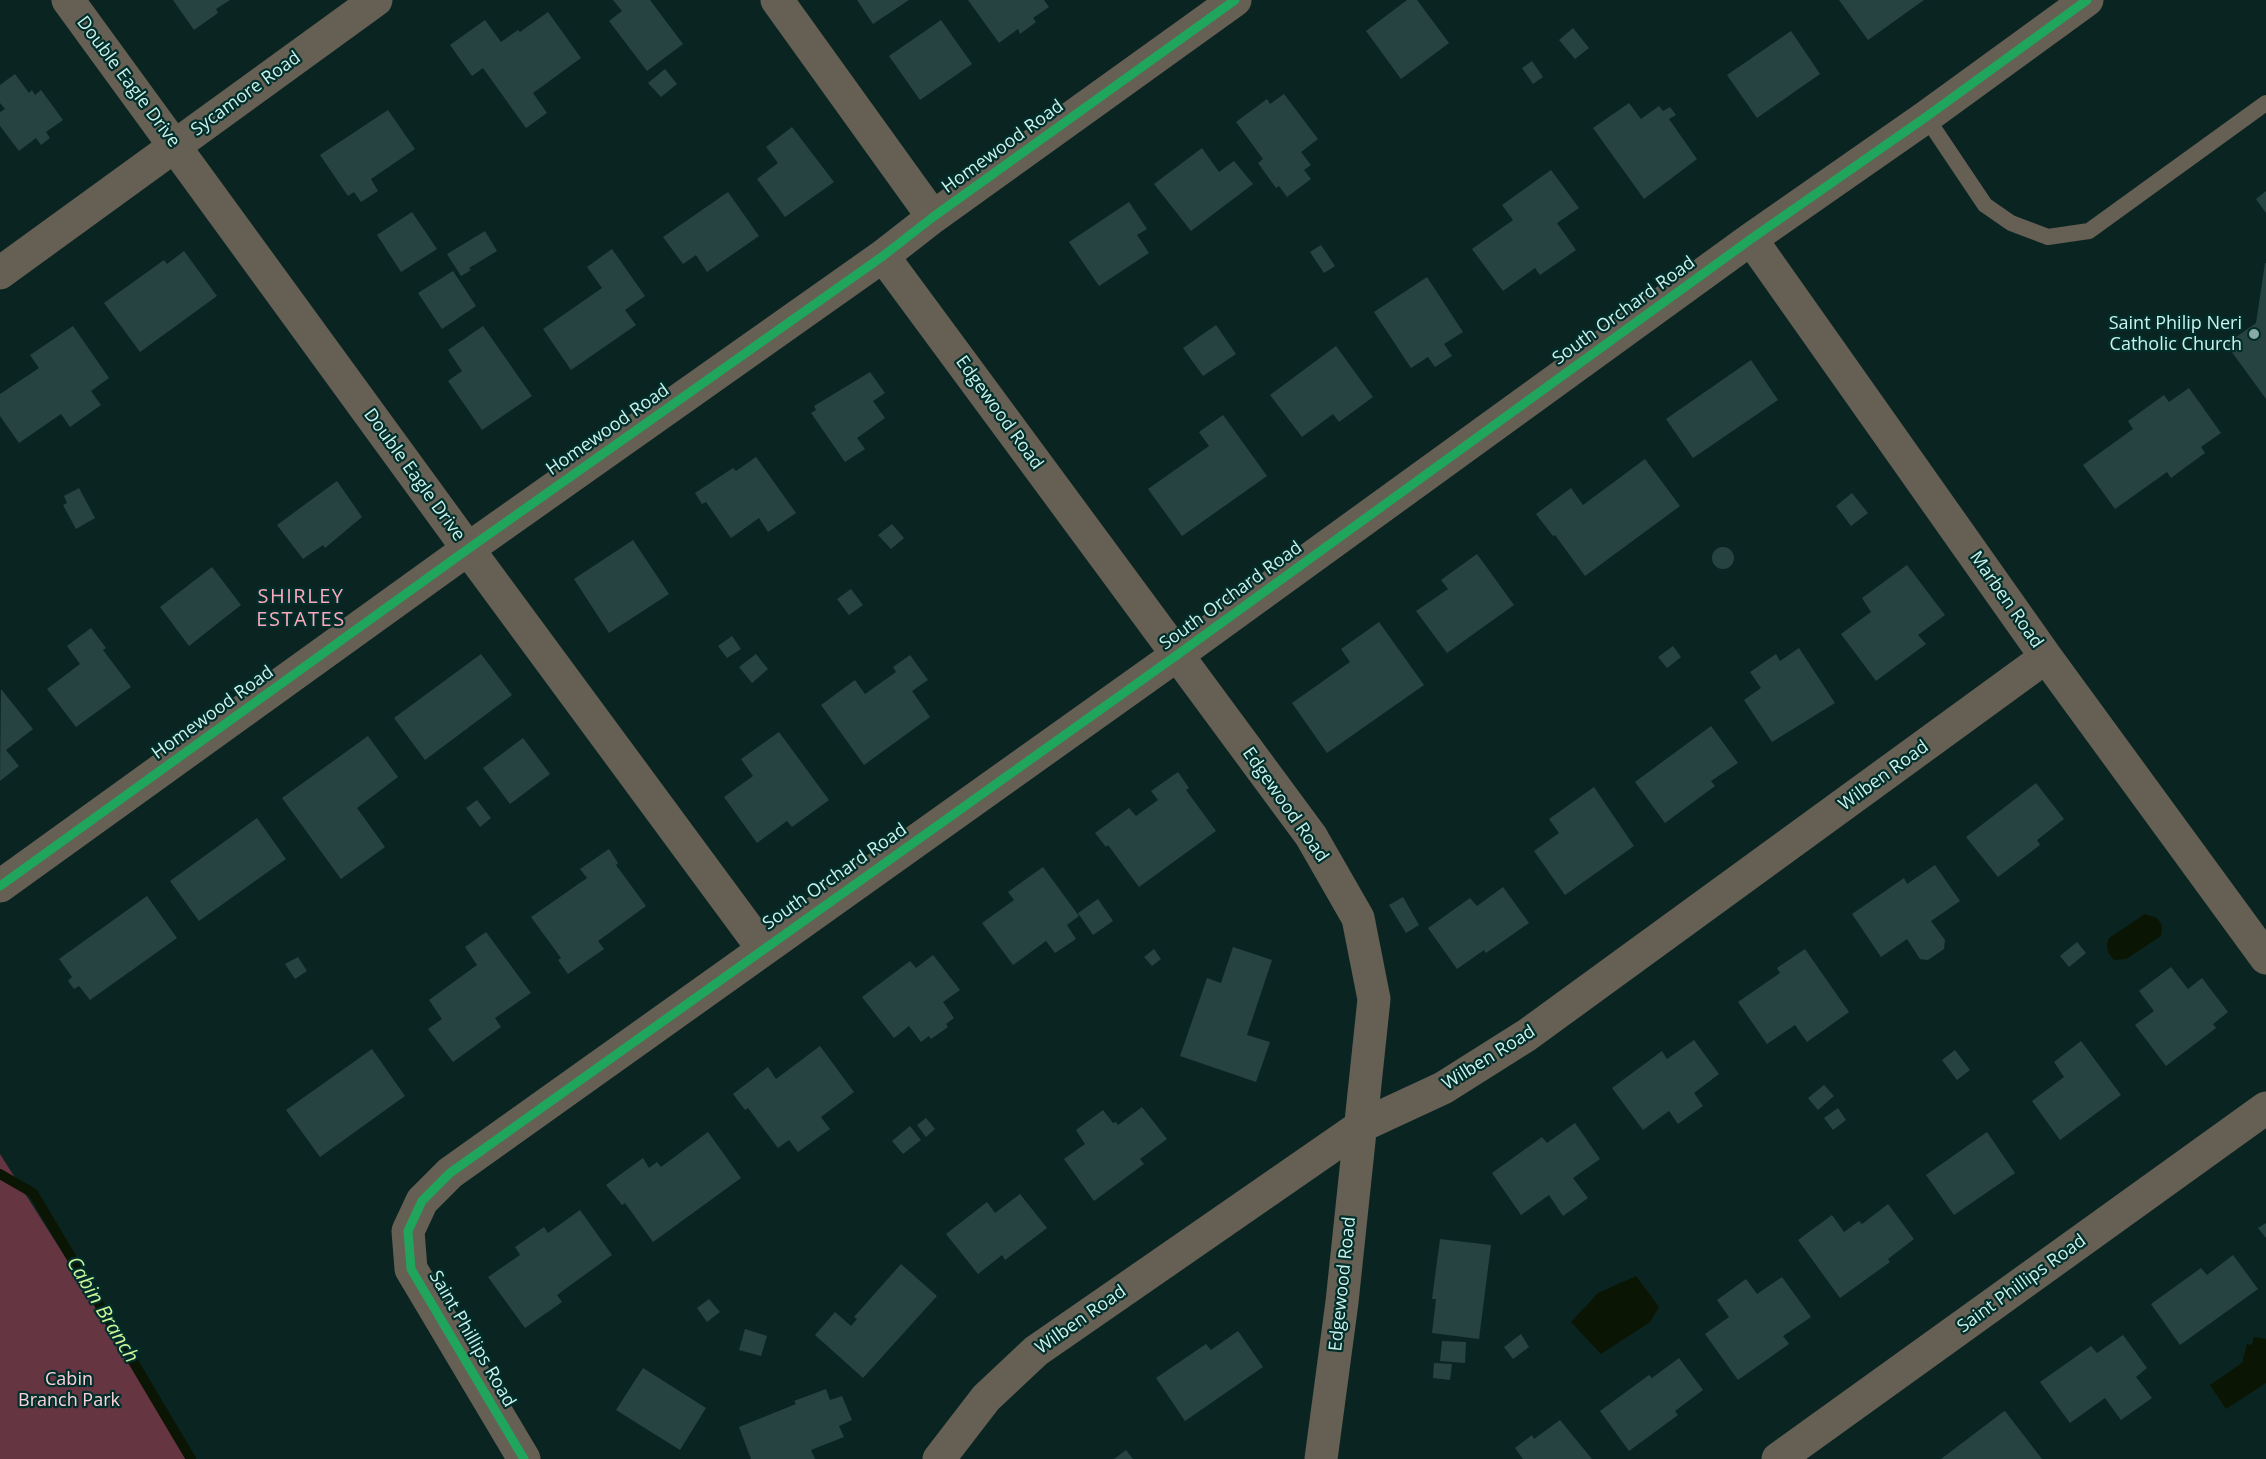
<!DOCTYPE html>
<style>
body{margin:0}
canvas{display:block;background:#0a2422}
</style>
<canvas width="2266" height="1459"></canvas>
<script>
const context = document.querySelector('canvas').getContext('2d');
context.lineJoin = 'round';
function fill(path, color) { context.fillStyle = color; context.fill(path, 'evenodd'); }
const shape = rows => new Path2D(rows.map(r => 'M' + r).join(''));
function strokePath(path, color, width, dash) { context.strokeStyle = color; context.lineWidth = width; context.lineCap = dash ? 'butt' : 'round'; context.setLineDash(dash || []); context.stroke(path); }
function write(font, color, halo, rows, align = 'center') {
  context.font = font + ' "Open Sans",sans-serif'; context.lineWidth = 4.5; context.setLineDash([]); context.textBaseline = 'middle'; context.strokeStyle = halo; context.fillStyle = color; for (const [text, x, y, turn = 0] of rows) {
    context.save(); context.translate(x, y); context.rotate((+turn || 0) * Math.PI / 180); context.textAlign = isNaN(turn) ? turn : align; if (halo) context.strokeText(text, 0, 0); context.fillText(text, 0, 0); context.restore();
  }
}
fill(shape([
 [0,1154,193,1459,0,1459]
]), '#663542');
fill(shape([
 [2145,914,2157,918,2162,925,2161,936,2126,959,2114,960,2108,952,2107,944,2109,938],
 [1636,1276,1659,1307,1650,1322,1601,1354,1571,1322,1598,1293],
 [2254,1337,2266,1339,2266,1383,2226,1409,2210,1385,2242,1363,2247,1344,2252,1345]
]), '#0a1503');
strokePath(shape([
 [0,1174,33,1193,191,1459]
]), '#0a1503', 10);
fill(shape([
 [173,0,230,0,216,9,218,13,194,30],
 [613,0,650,0,683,44,647,71,609,21,622,11],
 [857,0,909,0,873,24],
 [968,0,1044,0,1049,7,1033,18,1036,22,1020,34,1018,29,999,43],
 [1407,0,1417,0,1449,43,1401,79,1366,31],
 [1839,0,1924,0,1868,40],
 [548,12,581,58,533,93,547,113,526,128,483,68,472,76,450,45,485,20,501,42,518,30,520,32],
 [941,20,972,64,920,100,889,56],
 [1573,28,1589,48,1575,59,1559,40],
 [1791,31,1820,74,1757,118,1727,75],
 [1532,61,1543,77,1533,84,1522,68],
 [665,69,677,84,661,97,648,83],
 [15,74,29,93,32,90,35,95,41,90,63,120,46,132,50,138,41,145,36,138,19,151,0,126,0,112,5,109,0,103,0,85],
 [1284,94,1318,139,1301,152,1311,165,1304,170,1311,179,1287,197,1279,186,1276,188,1258,163,1263,159,1236,122,1267,99,1270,104],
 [1629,103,1641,119,1659,106,1663,111,1670,107,1676,115,1669,119,1697,159,1644,199,1593,128],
 [388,110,415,149,371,179,378,191,361,202,354,192,348,196,320,155],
 [792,127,834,182,785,217,757,179,778,163,766,147],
 [1202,148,1219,172,1234,161,1253,184,1191,231,1154,184],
 [1551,170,1579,208,1557,223,1576,250,1540,275,1535,268,1503,291,1472,249,1513,220,1502,205],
 [2266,191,2266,213,2256,199],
 [728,192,759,236,707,272,696,255,683,264,663,237],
 [1129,202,1147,229,1137,235,1149,253,1099,286,1069,242],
 [412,212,437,249,401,272,377,235],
 [485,231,497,251,469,268,471,270,461,276,447,254],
 [1321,245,1335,266,1324,273,1310,252],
 [612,249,645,296,625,310,636,325,571,370,543,329,602,288,587,267],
 [184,251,217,296,140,352,104,303,164,260,167,264],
 [2265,263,2266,263,2266,399,2226,344,2256,323],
 [453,271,476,306,442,329,418,293],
 [1427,277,1463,332,1444,344,1452,356,1435,367,1428,357,1411,368,1374,312],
 [1216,325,1236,354,1203,376,1183,348],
 [73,326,109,378,91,391,101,405,70,427,61,414,19,443,0,416,0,394,39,368,30,355],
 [483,326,532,396,482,430,448,381,462,371,448,350],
 [1336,346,1373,397,1339,422,1333,414,1302,437,1270,395],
 [1751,360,1778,400,1693,458,1666,419],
 [870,372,885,393,873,401,885,418,857,438,865,449,845,462,811,413,816,410,814,406],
 [2189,388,2221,433,2201,447,2205,453,2183,469,2171,478,2167,472,2115,509,2083,465,2133,429,2128,421,2164,395,2169,402],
 [1223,415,1267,476,1182,536,1148,489,1209,446,1199,432],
 [756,457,796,513,768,532,759,518,731,538,706,502,702,504,695,493,733,468,736,471],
 [1645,459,1680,506,1585,576,1555,535,1553,536,1536,514,1571,488,1583,505],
 [337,481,362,517,325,548,323,545,303,559,277,525],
 [79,488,95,518,76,529,63,505,67,503,64,496],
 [1852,493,1868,513,1851,526,1836,506],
 [892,524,904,538,891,549,878,535],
 [633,540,669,594,609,633,574,579],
 '1712 558a11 11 0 1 1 22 0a11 11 0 1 1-22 0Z',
 [1477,554,1514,605,1447,653,1416,611,1448,589,1441,580],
 [1907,565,1945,615,1918,635,1926,644,1876,681,1841,634,1871,612,1862,598],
 [212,567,241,605,189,646,160,607],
 [851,589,863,605,849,615,837,599],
 [1379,622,1424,685,1327,753,1292,703,1350,662,1341,649],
 [91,628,106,648,103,650,131,687,76,727,47,689,80,664,67,646],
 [732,636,741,649,727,658,718,646],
 [1673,646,1681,657,1667,668,1658,657],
 [1799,648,1835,703,1772,742,1744,700,1761,688,1750,672,1776,654,1780,661],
 [481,654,512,695,425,760,394,718],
 [756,654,768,669,752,683,739,667],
 [910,655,928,680,912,691,930,717,864,765,821,705,855,680,865,694,896,672,893,667],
 [1,689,33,729,6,750,19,766,0,781],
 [1711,726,1738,763,1711,781,1715,786,1665,823,1635,782],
 [779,732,829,800,792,827,787,821,757,843,724,797,753,776,741,759],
 [368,736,398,777,357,808,385,847,341,879,282,798],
 [523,738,550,774,510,804,483,768],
 [1178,772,1189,788,1186,790,1216,831,1139,887,1108,845,1106,847,1095,833,1129,808,1136,816,1158,800,1151,791],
 [2036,783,2064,819,2037,840,2040,845,1998,877,1966,837],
 [1594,787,1634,846,1565,895,1534,851,1559,833,1549,819],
 [477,800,491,818,480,827,466,808],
 [257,818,286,859,199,921,170,881],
 [609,849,618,863,616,865,646,906,598,941,604,949,568,974,558,960,561,958,531,917,587,878,580,869],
 [1935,865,1960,901,1931,921,1945,940,1944,949,1928,960,1920,959,1907,939,1881,957,1852,914,1904,878,1907,884],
 [1043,867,1079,916,1067,925,1076,939,1055,953,1046,941,1013,965,982,923,1014,900,1008,892],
 [1503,887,1529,923,1486,953,1484,950,1457,969,1428,928,1470,898,1477,906],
 [147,896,177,938,90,1000,79,986,74,989,68,981,72,977,59,959],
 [1403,897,1419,925,1406,933,1389,905],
 [1098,899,1113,921,1093,935,1078,913],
 [486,932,531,993,495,1018,501,1027,453,1062,428,1029,442,1019,429,1000,477,965,465,947],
 [2077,942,2086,953,2069,967,2060,956],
 [1233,947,1272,960,1247,1035,1270,1042,1256,1082,1180,1056,1207,978,1221,983],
 [1154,949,1161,959,1152,966,1144,957],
 [1805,949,1849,1012,1807,1042,1795,1025,1767,1044,1738,1002,1780,973,1777,968],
 [933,955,960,990,943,1002,954,1018,946,1024,948,1027,931,1039,929,1036,921,1042,909,1026,894,1038,862,997,910,961,916,968],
 [298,957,307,971,295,979,285,964],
 [2171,967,2188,989,2202,978,2228,1012,2213,1024,2216,1028,2166,1066,2135,1025,2154,1011,2139,991],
 [1694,1040,1719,1074,1694,1093,1703,1106,1678,1124,1669,1111,1643,1130,1612,1088,1662,1051,1667,1059],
 [2081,1041,2121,1095,2060,1140,2032,1101,2064,1077,2054,1062],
 [820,1046,854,1092,821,1117,830,1129,798,1152,789,1140,778,1148,748,1108,745,1110,733,1094,768,1067,776,1079],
 [372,1049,405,1096,320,1157,286,1110],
 [1955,1050,1970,1070,1957,1080,1942,1060],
 [1824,1085,1834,1096,1818,1110,1808,1098],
 [1142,1107,1167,1139,1140,1159,1144,1164,1094,1201,1064,1159,1085,1144,1076,1130,1103,1110,1113,1123,1116,1122,1118,1125],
 [1838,1108,1846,1120,1833,1130,1824,1118],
 [926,1118,935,1129,926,1137,917,1125],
 [1575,1123,1600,1159,1573,1178,1588,1198,1563,1216,1549,1195,1521,1215,1492,1173,1542,1137,1547,1143],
 [910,1126,921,1140,903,1154,892,1141],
 [708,1132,741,1178,653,1242,625,1203,622,1205,606,1185,643,1158,649,1168,657,1162,661,1167],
 [1987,1132,2015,1173,1954,1215,1926,1175],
 [1020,1194,1047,1228,1005,1260,1002,1255,978,1274,946,1234,987,1202,995,1213],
 [1888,1204,1914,1239,1888,1259,1890,1262,1840,1298,1798,1240,1832,1215,1844,1232,1859,1221,1862,1224],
 [580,1210,612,1255,557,1295,562,1302,525,1328,488,1277,520,1255,515,1247,544,1227,548,1233],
 [2266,1223,2266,1238,2258,1228],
 [1440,1239,1491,1245,1479,1339,1432,1333,1436,1299,1432,1299],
 [2233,1255,2258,1289,2180,1345,2151,1304,2201,1268,2207,1275],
 [901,1264,937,1296,863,1378,815,1335,835,1312,851,1326,857,1319,854,1317],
 [1782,1277,1811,1317,1783,1336,1789,1344,1738,1380,1705,1334,1729,1317,1717,1300,1746,1279,1757,1294],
 [709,1299,720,1312,707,1322,697,1308],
 [745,1329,767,1336,761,1356,739,1350],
 [1238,1331,1263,1367,1185,1421,1156,1378,1206,1344,1211,1350],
 [1521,1334,1529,1347,1513,1359,1504,1347],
 [2123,1335,2147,1368,2136,1377,2152,1398,2121,1420,2105,1398,2070,1423,2040,1382,2091,1346,2097,1353],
 [1442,1341,1466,1342,1465,1363,1440,1361],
 [1679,1358,1703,1390,1675,1411,1678,1415,1629,1451,1600,1411,1649,1375,1652,1378],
 [1434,1363,1452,1364,1450,1380,1433,1378],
 [643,1368,706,1408,680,1450,616,1410],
 [826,1389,830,1400,842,1396,852,1420,839,1426,844,1437,811,1450,815,1459,751,1459,739,1427,796,1404,794,1401],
 [2005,1411,2042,1459,1941,1459,2003,1412],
 [1560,1420,1592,1459,1523,1459,1515,1448,1532,1435,1534,1439],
 [1126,1450,1133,1459,1114,1459]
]), '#264241');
strokePath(shape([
 [1926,117,1985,205,2011,223,2048,237,2089,231,2266,103]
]), '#665f53', 16);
strokePath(shape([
 [68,0,468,549,763,949],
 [777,0,933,217],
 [1751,239,2046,657,2266,958],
 [883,256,1311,836,1358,918,1374,999,1342,1302,1321,1459],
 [0,273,376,0],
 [0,886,468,549,883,256,933,217,1235,0],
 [524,1459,411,1269,408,1231,422,1201,450,1173,1177,655,1751,239,1926,117,2087,0],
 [939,1459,986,1398,1036,1351,1361,1126,1443,1088,1527,1035,2046,657],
 [1778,1459,2266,1108]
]), '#665f53', 33);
strokePath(shape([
 [0,886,468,549,883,256,933,217,1235,0],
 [524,1459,411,1269,408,1231,422,1201,450,1173,1177,655,1751,239,1926,117,2087,0]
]), '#20a55d', 9);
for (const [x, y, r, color] of [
 [2254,334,6,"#88aaa6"]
]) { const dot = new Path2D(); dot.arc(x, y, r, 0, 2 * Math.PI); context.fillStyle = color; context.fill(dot); strokePath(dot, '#002e2a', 2); }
write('18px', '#ccf2ed', '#002e2a', [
 ["Double Eagle Drive",128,82,53],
 ["Sycamore Road",246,94,-36],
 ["Homewood Road",1003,147,-36],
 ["South Orchard Road",1624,311,-36],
 ["Edgewood Road",999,413,54],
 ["Homewood Road",608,430,-35],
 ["Double Eagle Drive",414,475,54],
 ["South Orchard Road",1231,596,-36],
 ["Marben Road",2006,600,55],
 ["Homewood Road",213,713,-36],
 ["Wilben Road",1884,776,-36],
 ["Edgewood Road",1285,805,55],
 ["South Orchard Road",835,877,-35],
 ["Wilben Road",1489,1058,-32],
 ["Edgewood Road",1343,1284,-84],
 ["Saint Phillips Road",2022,1284,-36],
 ["Wilben Road",1081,1320,-35],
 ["Saint Phillips Road",472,1339,60]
]);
write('18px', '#ccf2ed', '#002e2a', [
 ["Saint Philip Neri",2242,324],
 ["Catholic Church",2242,345]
], 'right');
write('18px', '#fcd1d9', '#002e2a', [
 ["Cabin",69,1380],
 ["Branch Park",69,1401]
]);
context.letterSpacing = '1.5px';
write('20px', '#fda9bb', '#002e2a', [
 ["SHIRLEY",301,597],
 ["ESTATES",301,620]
]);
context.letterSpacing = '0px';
write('italic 20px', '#d0f398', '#002e2a', [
 ["Cabin Branch",102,1310,59]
]);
</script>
